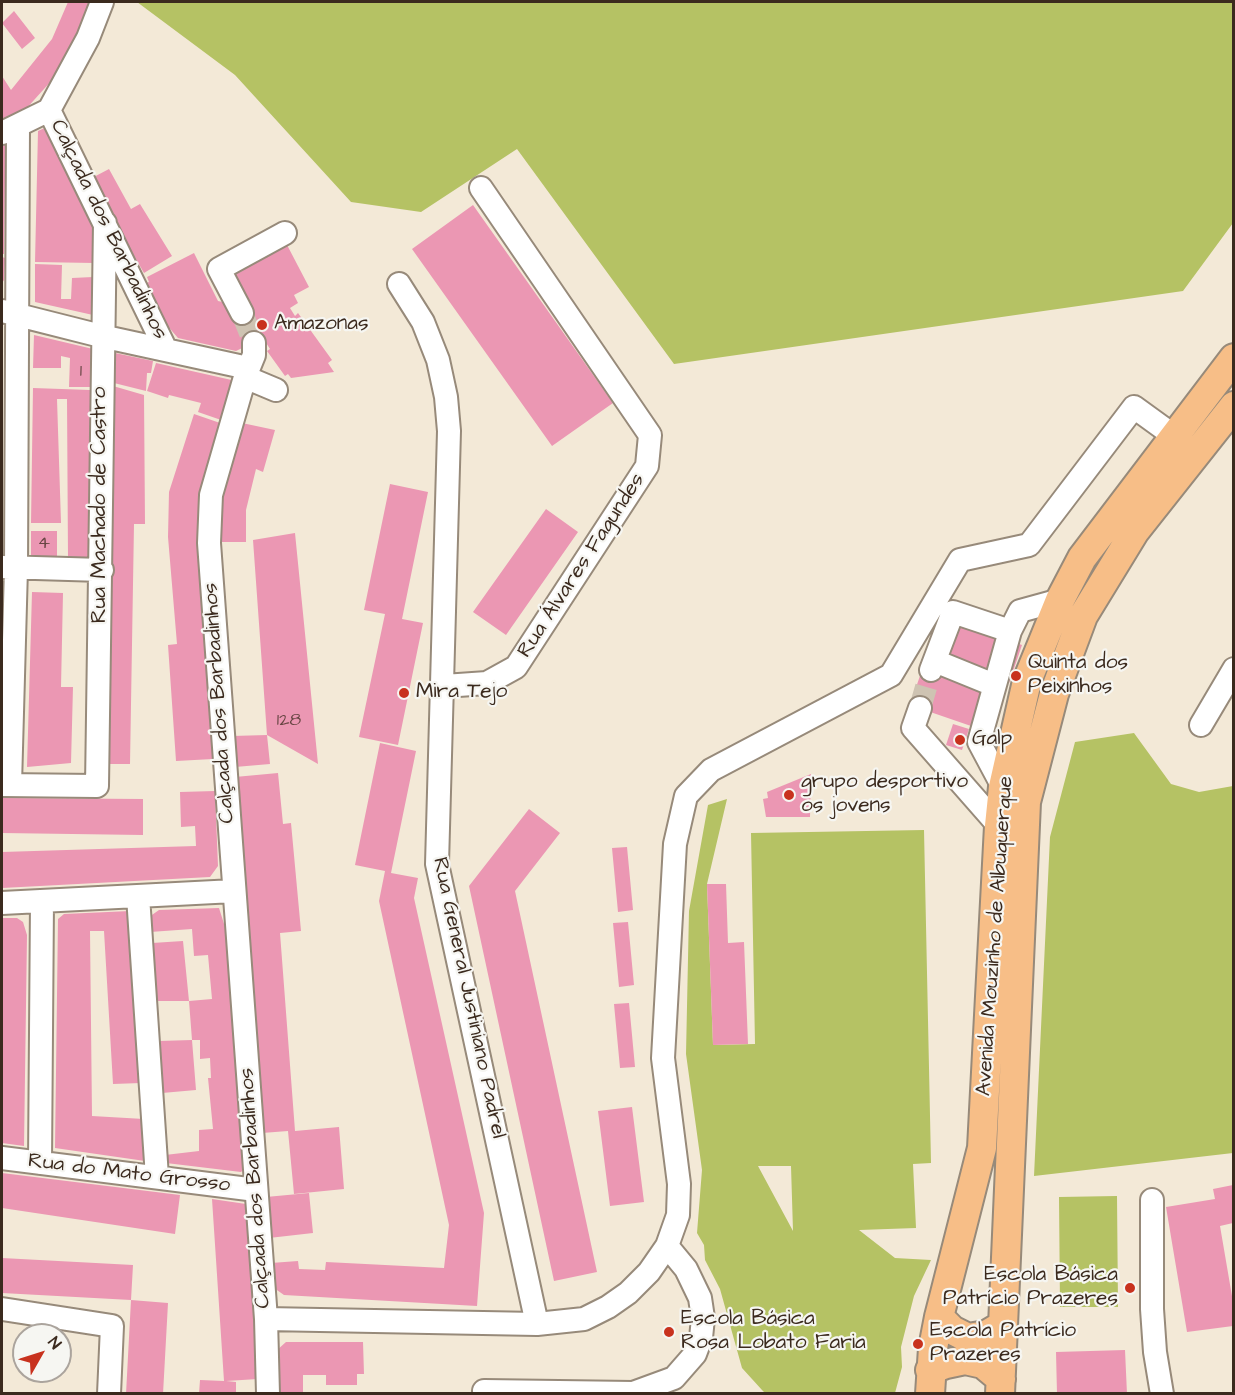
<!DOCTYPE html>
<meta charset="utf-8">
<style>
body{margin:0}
#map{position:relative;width:1235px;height:1395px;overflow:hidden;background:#f3e9d7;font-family:"Architects Daughter",sans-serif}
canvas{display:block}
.frame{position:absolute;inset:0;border:3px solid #3b2a1e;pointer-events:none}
.north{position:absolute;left:12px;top:1323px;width:60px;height:60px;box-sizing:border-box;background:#f6f6f2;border:2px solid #aba49d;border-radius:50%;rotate:51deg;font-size:16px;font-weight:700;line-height:24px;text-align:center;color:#3b2a1e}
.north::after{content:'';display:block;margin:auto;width:21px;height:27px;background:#c8321e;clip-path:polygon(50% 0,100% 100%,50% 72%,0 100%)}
</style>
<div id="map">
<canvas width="1235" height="1395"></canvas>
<div class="frame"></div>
<div class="north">N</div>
</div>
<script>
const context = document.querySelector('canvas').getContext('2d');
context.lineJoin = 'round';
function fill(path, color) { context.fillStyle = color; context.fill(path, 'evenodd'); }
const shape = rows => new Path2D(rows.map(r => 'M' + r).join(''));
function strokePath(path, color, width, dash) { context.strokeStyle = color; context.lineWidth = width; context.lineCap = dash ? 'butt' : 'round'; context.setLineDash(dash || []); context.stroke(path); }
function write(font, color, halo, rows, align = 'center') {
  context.font = font + ' "Architects Daughter",sans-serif'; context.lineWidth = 4.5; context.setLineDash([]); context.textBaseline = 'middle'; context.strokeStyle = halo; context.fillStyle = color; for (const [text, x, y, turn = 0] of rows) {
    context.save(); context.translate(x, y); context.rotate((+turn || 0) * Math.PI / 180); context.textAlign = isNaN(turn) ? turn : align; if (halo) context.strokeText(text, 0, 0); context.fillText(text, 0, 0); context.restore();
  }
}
fill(shape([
 [137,2,1233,2,1233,223,1183,291,674,364,517,149,421,212,351,202,235,75],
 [1134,733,1171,784,1199,792,1233,786,1233,1153,1034,1176,1050,837,1075,742],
 [727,799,707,884,713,1045,755,1044,751,833,924,830,931,1163,913,1164,916,1228,859,1230,895,1258,931,1260,914,1296,901,1347,902,1367,895,1393,766,1394,762,1390,742,1368,720,1289,705,1260,704,1245,697,1233,702,1170,686,1054,689,911,708,805],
 [758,1166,791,1166,793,1231],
 [1117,1196,1118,1307,1060,1307,1059,1197]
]), '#b5c264');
fill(shape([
 [68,2,96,2,72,58,25,110,3,119,2,76,11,90,52,39],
 [14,11,35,38,22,49,2,23],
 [49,126,95,224,94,263,35,262,38,131],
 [6,145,5,180,4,254,2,254,2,146],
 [109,169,131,209,140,204,172,256,144,273,90,179],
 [473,205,613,403,552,446,412,249],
 [286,243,309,287,294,295,298,303,290,308,295,316,298,313,332,360,328,363,334,372,291,378,288,374,285,376,267,351,270,349,263,338,236,351,178,338,166,324,146,283,149,282,147,277,194,253,218,301,227,303,226,308,235,310,230,274],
 [2,257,5,258,4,280,2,283],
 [35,264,62,265,61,299,71,299,72,278,93,277,93,315,35,302],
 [34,335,93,349,91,387,69,387,70,358,61,356,61,368,33,368],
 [115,353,153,361,151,373,147,373,146,391,114,383],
 [156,363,236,381,224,421,198,412,201,403,169,395,168,398,147,391],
 [113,386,144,395,145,524,134,524,130,764,109,764],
 [33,388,90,390,91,558,68,558,67,399,57,399,61,523,31,523],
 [194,414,223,424,205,642,213,759,176,761,168,645,177,644,168,537,169,492],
 [242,423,275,430,263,472,256,469,246,510,246,542,219,542,218,508],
 [390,484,428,492,402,619,423,623,398,745,359,737,385,614,364,610],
 [546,509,578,532,506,635,473,612],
 [31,531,57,531,57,558,31,557],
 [295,533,318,764,267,735,253,540],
 [32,592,63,593,61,687,73,687,71,763,27,767],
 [947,619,1022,645,1009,683,934,657],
 [923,667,983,688,971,726,910,705],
 [953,724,969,729,962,750,946,745],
 [267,735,270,764,235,767,232,736],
 [380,743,416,751,391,873,418,878,414,898,484,1213,477,1306,284,1295,274,1288,271,1263,298,1261,299,1269,325,1270,326,1262,444,1268,449,1225,379,901,385,871,355,865],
 [278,773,283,824,291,823,301,931,280,933,295,1131,339,1127,344,1189,294,1194,288,1131,262,1133,235,777],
 [811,774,810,817,766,817,763,799,768,798,767,792],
 [215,791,218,866,210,877,2,888,2,852,196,846,195,826,181,827,180,792],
 [2,798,143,799,143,835,2,833],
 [529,809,560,833,515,891,597,1272,554,1281,469,886],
 [627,847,633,910,618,912,612,848],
 [707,884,726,884,728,943,744,942,748,1044,713,1045],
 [219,908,225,927,244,1169,241,1172,166,1163,165,1155,199,1151,199,1130,213,1129,208,1078,211,1078,210,1058,200,1059,200,1040,192,1040,189,1001,156,1001,152,943,183,941,189,1001,212,999,208,955,194,956,192,929,150,932,149,917,159,910],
 [130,911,141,1083,113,1084,104,931,90,931,92,1116,144,1119,145,1161,55,1148,58,919,64,914],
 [2,918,17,918,23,922,27,935,24,1146,2,1143],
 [628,922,634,985,619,987,613,923],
 [629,1003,635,1067,620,1068,614,1004],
 [192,1040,196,1090,162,1093,159,1041],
 [632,1107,644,1202,610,1206,598,1111],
 [2,1173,180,1195,175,1234,2,1208],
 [1233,1185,1233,1223,1220,1226,1233,1302,1233,1326,1187,1332,1166,1207,1215,1199,1213,1189],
 [309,1193,313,1233,269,1238,266,1197],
 [212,1199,246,1204,258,1379,226,1381,236,1382,236,1394,199,1394,200,1380,224,1381],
 [2,1258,133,1265,131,1300,2,1293],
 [131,1300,168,1303,163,1394,126,1394],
 [286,1342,363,1342,364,1374,357,1374,357,1385,326,1385,326,1375,303,1375,303,1394,277,1394,276,1351],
 [1125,1350,1127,1394,1057,1394,1056,1352]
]), '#eb97b3');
strokePath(shape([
 [242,313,254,343],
 [920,708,931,670]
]), '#cec3b2', 22, [22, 11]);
const minor = shape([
 [49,110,166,350],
 [2,133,49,110,88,38,102,2],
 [399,284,423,322,438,360,446,397,449,431,437,864,537,1324],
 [2,311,101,336,248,368],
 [242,313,219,269,285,233],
 [254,343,254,355,245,377,211,495,209,543,266,1319,268,1394],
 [245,377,276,390],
 [2,567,102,570],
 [935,661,994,685],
 [931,670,953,612,1010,631],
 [444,686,487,683,516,667,647,466,650,435,481,188],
 [920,708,913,728,999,826],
 [1201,725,1234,669],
 [2,785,97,786,105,223],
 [10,785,16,568,18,126],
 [1003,787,979,742,1010,631,1020,611,1060,600],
 [138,896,157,1177],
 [2,903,234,891],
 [2,1158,256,1190],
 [40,1163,42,901],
 [1152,1200,1152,1309,1155,1352,1162,1394],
 [2,1309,112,1326,109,1394],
 [266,1319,537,1324,584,1319,608,1307,628,1293,649,1272,667,1246,678,1215,679,1184,663,1058,675,844,686,796,711,770,891,675,960,560,1029,545,1134,407,1174,436],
 [484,1391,633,1393,674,1378,695,1354,701,1338,703,1318,700,1298,686,1269,667,1246]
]);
const major = shape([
 [939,1317,952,1330,968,1338,986,1335,1003,1325],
 [930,1370,946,1364,965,1360,983,1364,1001,1379],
 [930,1394,933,1348,939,1317,982,1148,999,826,1003,787,1027,681,1060,600,1082,558,1234,358],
 [1000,1394,1026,802,1054,694,1083,616,1135,531,1234,406]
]);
strokePath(minor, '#978a7a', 26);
strokePath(major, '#978a7a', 32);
strokePath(minor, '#fff', 22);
strokePath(major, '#f7be87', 28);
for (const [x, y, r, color] of [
 [262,325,6,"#c8321e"],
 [1016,676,6,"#c8321e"],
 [404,693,6,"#c8321e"],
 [960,740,6,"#c8321e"],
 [789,795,6,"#c8321e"],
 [1130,1288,6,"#c8321e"],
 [669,1332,6,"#c8321e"],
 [918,1344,6,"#c8321e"]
]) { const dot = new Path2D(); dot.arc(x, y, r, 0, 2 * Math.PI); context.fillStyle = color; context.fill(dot); strokePath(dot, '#f6f6f2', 2); }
write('18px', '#674543', null, [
 ["1",81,372],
 ["4",44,544],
 ["128",289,721]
]);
write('21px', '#3b2a1e', '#f6f6f2', [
 ["Calçada dos Barbadinhos",108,230,64],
 ["Rua Machado de Castro",101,505,-90],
 ["Rua Álvares Fagundes",582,566,-57],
 ["Calçada dos Barbadinhos",220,703,-94],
 ["Avenida Mouzinho de Albuquerque",996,936,-86],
 ["Rua General Justiniano Padrel",468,998,78],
 ["Rua do Mato Grosso",129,1174,7],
 ["Calçada dos Barbadinhos",256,1188,-94]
]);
write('21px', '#3b2a1e', '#f6f6f2', [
 ["Amazonas",274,325],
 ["Quinta dos",1028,664],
 ["Peixinhos",1028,688],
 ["Mira Tejo",416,693],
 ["Galp",972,740],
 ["grupo desportivo",801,783],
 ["os jovens",801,807],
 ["Escola Básica",1118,1276,"right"],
 ["Patrício Prazeres",1118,1300,"right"],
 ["Escola Básica",681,1320],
 ["Rosa Lobato Faria",681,1344],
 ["Escola Patrício",930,1332],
 ["Prazeres",930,1356]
], 'left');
</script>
